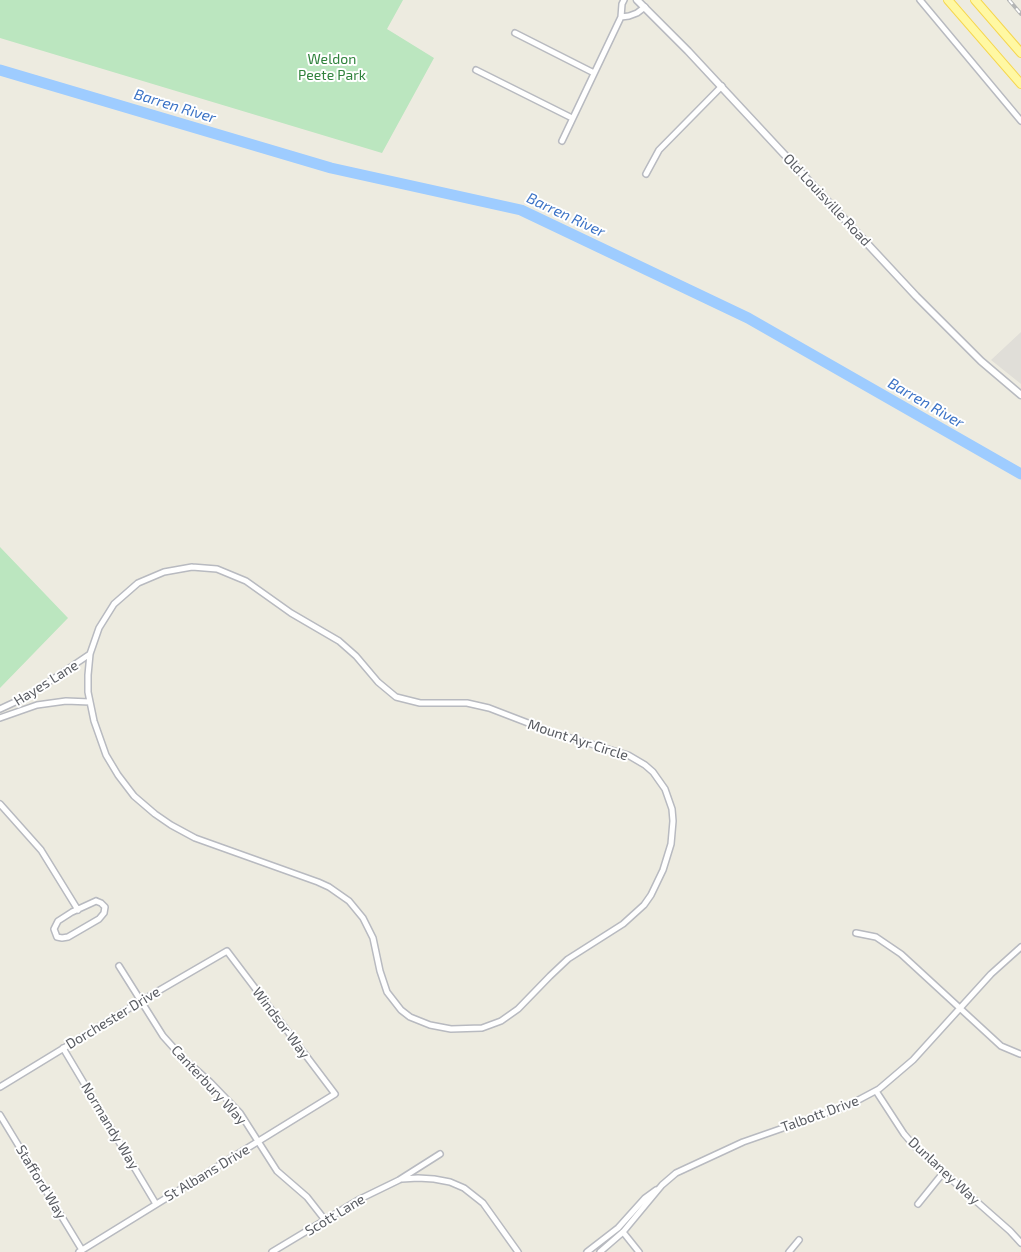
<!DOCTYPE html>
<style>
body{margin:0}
canvas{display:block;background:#edebe0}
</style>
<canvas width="1021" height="1252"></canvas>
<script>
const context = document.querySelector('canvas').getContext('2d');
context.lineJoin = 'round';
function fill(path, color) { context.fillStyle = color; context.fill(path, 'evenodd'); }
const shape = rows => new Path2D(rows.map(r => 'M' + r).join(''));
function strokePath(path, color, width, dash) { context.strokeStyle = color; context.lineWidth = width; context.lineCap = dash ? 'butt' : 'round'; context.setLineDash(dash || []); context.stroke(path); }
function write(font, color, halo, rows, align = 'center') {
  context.font = font + ' "Exo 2",sans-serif'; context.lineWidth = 4; context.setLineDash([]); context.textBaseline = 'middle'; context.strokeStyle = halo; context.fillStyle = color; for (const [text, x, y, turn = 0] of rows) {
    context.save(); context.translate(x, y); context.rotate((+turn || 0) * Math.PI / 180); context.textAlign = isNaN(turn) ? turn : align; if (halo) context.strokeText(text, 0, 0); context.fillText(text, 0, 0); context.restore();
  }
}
fill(shape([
 [1021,332,1021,384,991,360]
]), '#e0ded8');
fill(shape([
 [0,0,403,0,387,29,434,58,382,153,0,38],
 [0,547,68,618,0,688]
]), '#bbe6bf');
strokePath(shape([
 [0,70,331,168,521,210,748,318,1021,474]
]), '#9eccff', 11);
const minor = shape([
 [920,0,1021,121],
 [621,17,622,4,624,0],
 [515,33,594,73],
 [476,70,572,118],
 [562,141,621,17,629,16,637,13,645,7],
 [646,174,659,150,722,86],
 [192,567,217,569,246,581,291,613,339,641,356,656,378,682,396,697,420,703,467,703,489,708,554,733,628,755,645,765,653,772,665,789,672,809,673,821,671,844,663,870,651,895,644,905,623,924,568,959,550,976,518,1009,501,1021,482,1028,451,1029,430,1025,410,1017,401,1010,387,992,380,971,373,938,363,918,349,901,329,887,318,882,195,838,171,825,155,814,134,796,118,775,106,755,94,721,88,692,88,675,90,654,99,628,114,604,138,583,164,572,192,567],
 [0,709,28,696,90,654],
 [0,718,37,705,66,701,90,702],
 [0,804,41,850,78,910],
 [96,901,101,903,105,907,104,913,99,919,68,937,62,938,57,937,54,929,58,921,72,912,96,901],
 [856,933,876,937,901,954,1001,1046,1020,1054],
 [119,966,163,1036,181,1056,210,1082,240,1113,277,1171,307,1197,325,1220],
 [63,1048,156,1204],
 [0,1087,141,1001,227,951,335,1094,79,1252],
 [876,1091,904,1134,917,1149,1010,1231,1021,1243],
 [0,1115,82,1250],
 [402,1179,418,1178,434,1179,450,1182,464,1188,483,1203,518,1252],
 [918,1204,943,1173],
 [623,1232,639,1252],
 [272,1252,360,1199,399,1180,440,1154],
 [587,1252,618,1228,645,1198,656,1190],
 [600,1252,623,1232,662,1185,676,1173,743,1142,849,1105,879,1089,913,1060,991,974,1021,947],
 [789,1252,799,1240]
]);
const tertiary = shape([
 [637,0,688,51,916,296,981,361,1021,395]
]);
const primary = shape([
 [948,0,1021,84],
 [975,0,1021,53]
]);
strokePath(minor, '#b8bac0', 8);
strokePath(tertiary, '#b8bac0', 9);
strokePath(primary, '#f6d74f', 10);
strokePath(minor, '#fff', 5);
strokePath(tertiary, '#fff', 6);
strokePath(primary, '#fff8a3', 8);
const rail = shape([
 [1009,0,1021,14]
]);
strokePath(rail, '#b4b5b5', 4);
strokePath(rail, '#fff', 2, [5.5]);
write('14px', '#30823c', '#fff', [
 ["Weldon",332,59],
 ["Peete Park",332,75]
]);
write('14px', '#595c62', '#fff', [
 ["Old Louisville Road",827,200,47],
 ["Hayes Lane",46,683,-32],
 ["Mount Ayr Circle",578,740,18],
 ["Dorchester Drive",113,1018,-31],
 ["Windsor Way",281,1023,53],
 ["Canterbury Way",209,1085,47],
 ["Talbott Drive",820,1114,-20],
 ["Normandy Way",110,1126,59],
 ["Dunlaney Way",944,1171,43],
 ["St Albans Drive",207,1173,-31],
 ["Stafford Way",41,1182,59],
 ["Scott Lane",335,1215,-31]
]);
write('italic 15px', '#3c73c6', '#fff', [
 ["Barren River",175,106,17],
 ["Barren River",566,215,25],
 ["Barren River",926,403,30]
]);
</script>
